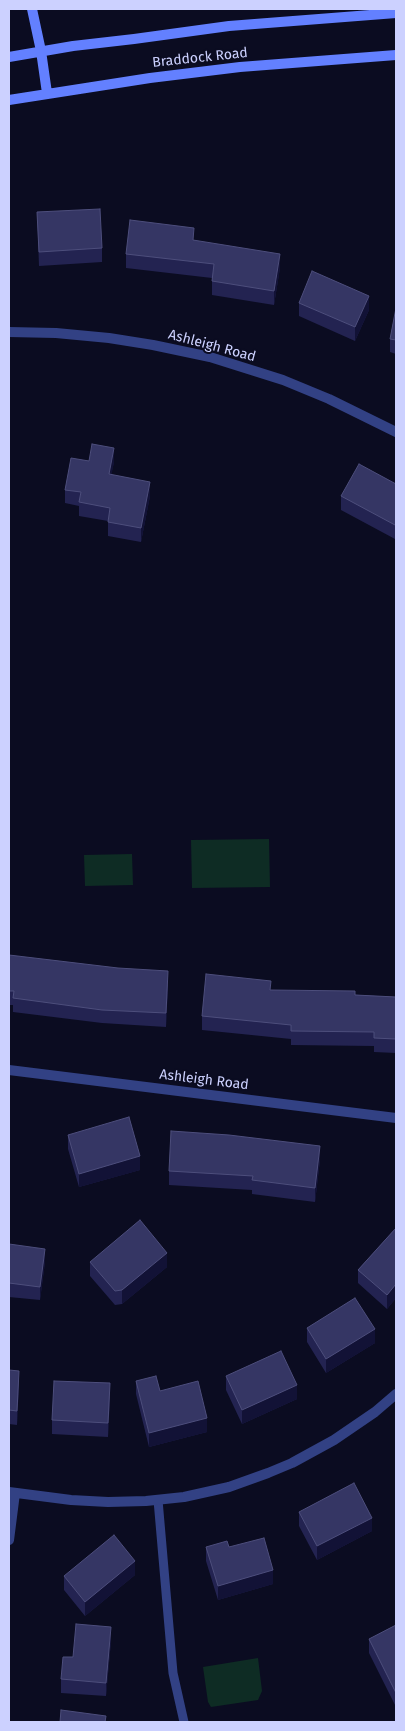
<!DOCTYPE html>
<style>
body{margin:0}
#map{position:relative;width:405px;height:1731px;overflow:hidden;background:#0b0c21;font-family:"Fira Sans",sans-serif}
canvas{display:block}
.frame{position:absolute;inset:0;border:10px solid #ccd1ff;pointer-events:none}
</style>
<div id="map">
<canvas width="405" height="1731"></canvas>
<div class="frame"></div>
</div>
<script>
const context = document.querySelector('canvas').getContext('2d');
context.lineJoin = 'round';
function fill(path, color) { context.fillStyle = color; context.fill(path, 'evenodd'); }
const shape = rows => new Path2D(rows.map(r => 'M' + r).join(''));
function strokePath(path, color, width, dash) { context.strokeStyle = color; context.lineWidth = width; context.lineCap = dash ? 'butt' : 'round'; context.setLineDash(dash || []); context.stroke(path); }
function write(font, color, halo, rows, align = 'center') {
  context.font = font + ' "Fira Sans",sans-serif'; context.lineWidth = 4; context.setLineDash([]); context.textBaseline = 'middle'; context.strokeStyle = halo; context.fillStyle = color; for (const [text, x, y, turn = 0] of rows) {
    context.save(); context.translate(x, y); context.rotate((+turn || 0) * Math.PI / 180); context.textAlign = isNaN(turn) ? turn : align; if (halo) context.strokeText(text, 0, 0); context.fillText(text, 0, 0); context.restore();
  }
}
fill(shape([
 [269,839,270,887,192,888,191,840],
 [132,854,133,885,85,886,84,855],
 [258,1658,262,1691,258,1700,211,1707,208,1702,203,1667]
]), '#0e2c24');
strokePath(shape([
 [158,1500,173,1673,184,1722]
]), '#324184', 9);
strokePath(shape([
 [9,332,56,333,109,338,153,345,210,357,283,380,329,399,396,432],
 [9,1070,396,1118],
 [9,1492,71,1500,108,1502,146,1501,184,1497,229,1487,268,1473,292,1463,334,1440,375,1412,396,1394],
 [9,1540,15,1493]
]), '#324184', 10);
strokePath(shape([
 [32,9,41,51,47,93],
 [9,57,73,46,134,39,229,26,396,13],
 [9,100,150,78,240,67,396,55]
]), '#6380ff', 10);
fill(shape([
 [37,212,102,248,102,262,39,266],
 [194,240,280,268,274,305,212,295,212,278,126,268,126,254],
 [299,303,369,310,355,341,299,316],
 [396,308,396,354,390,352,390,339],
 [89,461,114,462,111,475,150,496,141,542,108,536,108,521,79,516,79,506,65,503,65,490],
 [396,484,396,536,395,539,341,510,341,496],
 [9,955,168,985,166,1027,102,1023,13,1012,13,1005,9,1005],
 [271,990,396,997,396,1053,374,1052,374,1046,291,1045,291,1039,202,1030,202,1016],
 [68,1135,140,1170,79,1187,68,1149],
 [320,1160,315,1202,252,1194,252,1190,169,1185,169,1171],
 [396,1228,396,1298,387,1309,358,1283,358,1270],
 [9,1244,45,1262,40,1300,9,1297],
 [90,1262,167,1267,122,1304,115,1305,90,1276],
 [307,1328,375,1343,326,1373,307,1342],
 [9,1370,19,1384,17,1425,9,1424],
 [226,1376,297,1399,242,1424,226,1390],
 [136,1381,160,1391,207,1432,149,1447,136,1394],
 [110,1397,108,1437,52,1434,52,1420],
 [299,1512,372,1531,317,1560,299,1526],
 [206,1547,229,1547,273,1584,218,1600,206,1561],
 [135,1575,85,1616,64,1590,64,1576],
 [396,1625,396,1707,369,1653,369,1639],
 [111,1641,106,1696,61,1693,61,1679,73,1657]
]), '#232351');
fill(shape([
 [280,254,280,268,274,305,274,291],
 [369,296,369,310,355,341,355,327],
 [114,448,114,462,109,488,109,474],
 [150,482,150,496,141,542,141,528],
 [396,522,396,536,395,539,395,525],
 [168,971,168,985,166,1027,166,1013],
 [320,1146,320,1160,315,1202,315,1188],
 [140,1156,140,1170,79,1187,79,1174],
 [45,1249,45,1262,40,1300,40,1287],
 [167,1253,167,1267,122,1304,122,1290],
 [396,1284,396,1298,387,1309,387,1295],
 [375,1329,375,1343,326,1373,326,1359],
 [19,1371,19,1384,17,1425,17,1411],
 [110,1383,110,1397,108,1437,108,1423],
 [297,1385,297,1399,242,1424,242,1410],
 [207,1418,207,1432,149,1447,149,1433],
 [372,1518,372,1531,317,1560,317,1546],
 [135,1561,135,1575,85,1616,85,1602],
 [273,1570,273,1584,218,1600,218,1586],
 [111,1627,111,1641,106,1696,106,1683]
]), '#121236');
const building = shape([
 [100,209,102,248,39,252,37,212,100,209],
 [130,220,194,228,193,240,280,254,274,291,212,281,214,264,126,254,130,220],
 [312,271,369,296,355,327,299,303,312,271],
 [396,308,396,340,390,339,396,308],
 [92,444,114,448,109,474,150,482,141,528,108,522,110,508,79,502,81,492,65,490,71,458,89,461,92,444],
 [359,464,396,484,396,522,395,525,341,496,359,464],
 [9,955,118,968,168,971,166,1013,102,1010,13,998,14,991,9,991,9,955],
 [206,974,271,981,270,990,355,991,355,995,396,997,396,1039,374,1038,374,1032,291,1031,291,1025,202,1016,206,974],
 [129,1117,140,1156,79,1174,68,1135,129,1117],
 [171,1131,229,1135,320,1146,315,1188,252,1180,253,1176,169,1171,171,1131],
 [140,1220,167,1253,122,1290,115,1291,90,1262,140,1220],
 [396,1228,396,1284,387,1295,358,1270,396,1228],
 [9,1244,45,1249,40,1287,9,1283,9,1244],
 [355,1298,375,1329,326,1359,307,1328,355,1298],
 [281,1351,297,1385,242,1410,226,1376,281,1351],
 [9,1370,19,1371,17,1411,9,1410,9,1370],
 [156,1376,160,1391,198,1381,207,1418,149,1433,136,1381,156,1376],
 [54,1381,110,1383,108,1423,52,1420,54,1381],
 [354,1483,372,1518,317,1546,299,1512,354,1483],
 [114,1535,135,1561,85,1602,64,1576,114,1535],
 [264,1538,273,1570,218,1586,206,1547,227,1541,229,1547,264,1538],
 [76,1624,111,1627,106,1683,61,1679,63,1657,73,1657,76,1624],
 [396,1625,396,1693,369,1639,396,1625],
 [61,1710,106,1716,105,1722,60,1722,61,1710]
]);
fill(building, '#353664');
strokePath(building, '#4d4e7c', 1);
write('14px', '#ccd1ff', '#0b0c21', [
 ["Braddock Road",200,58,-6],
 ["Ashleigh Road",212,346,15],
 ["Ashleigh Road",204,1080,7]
]);
</script>
